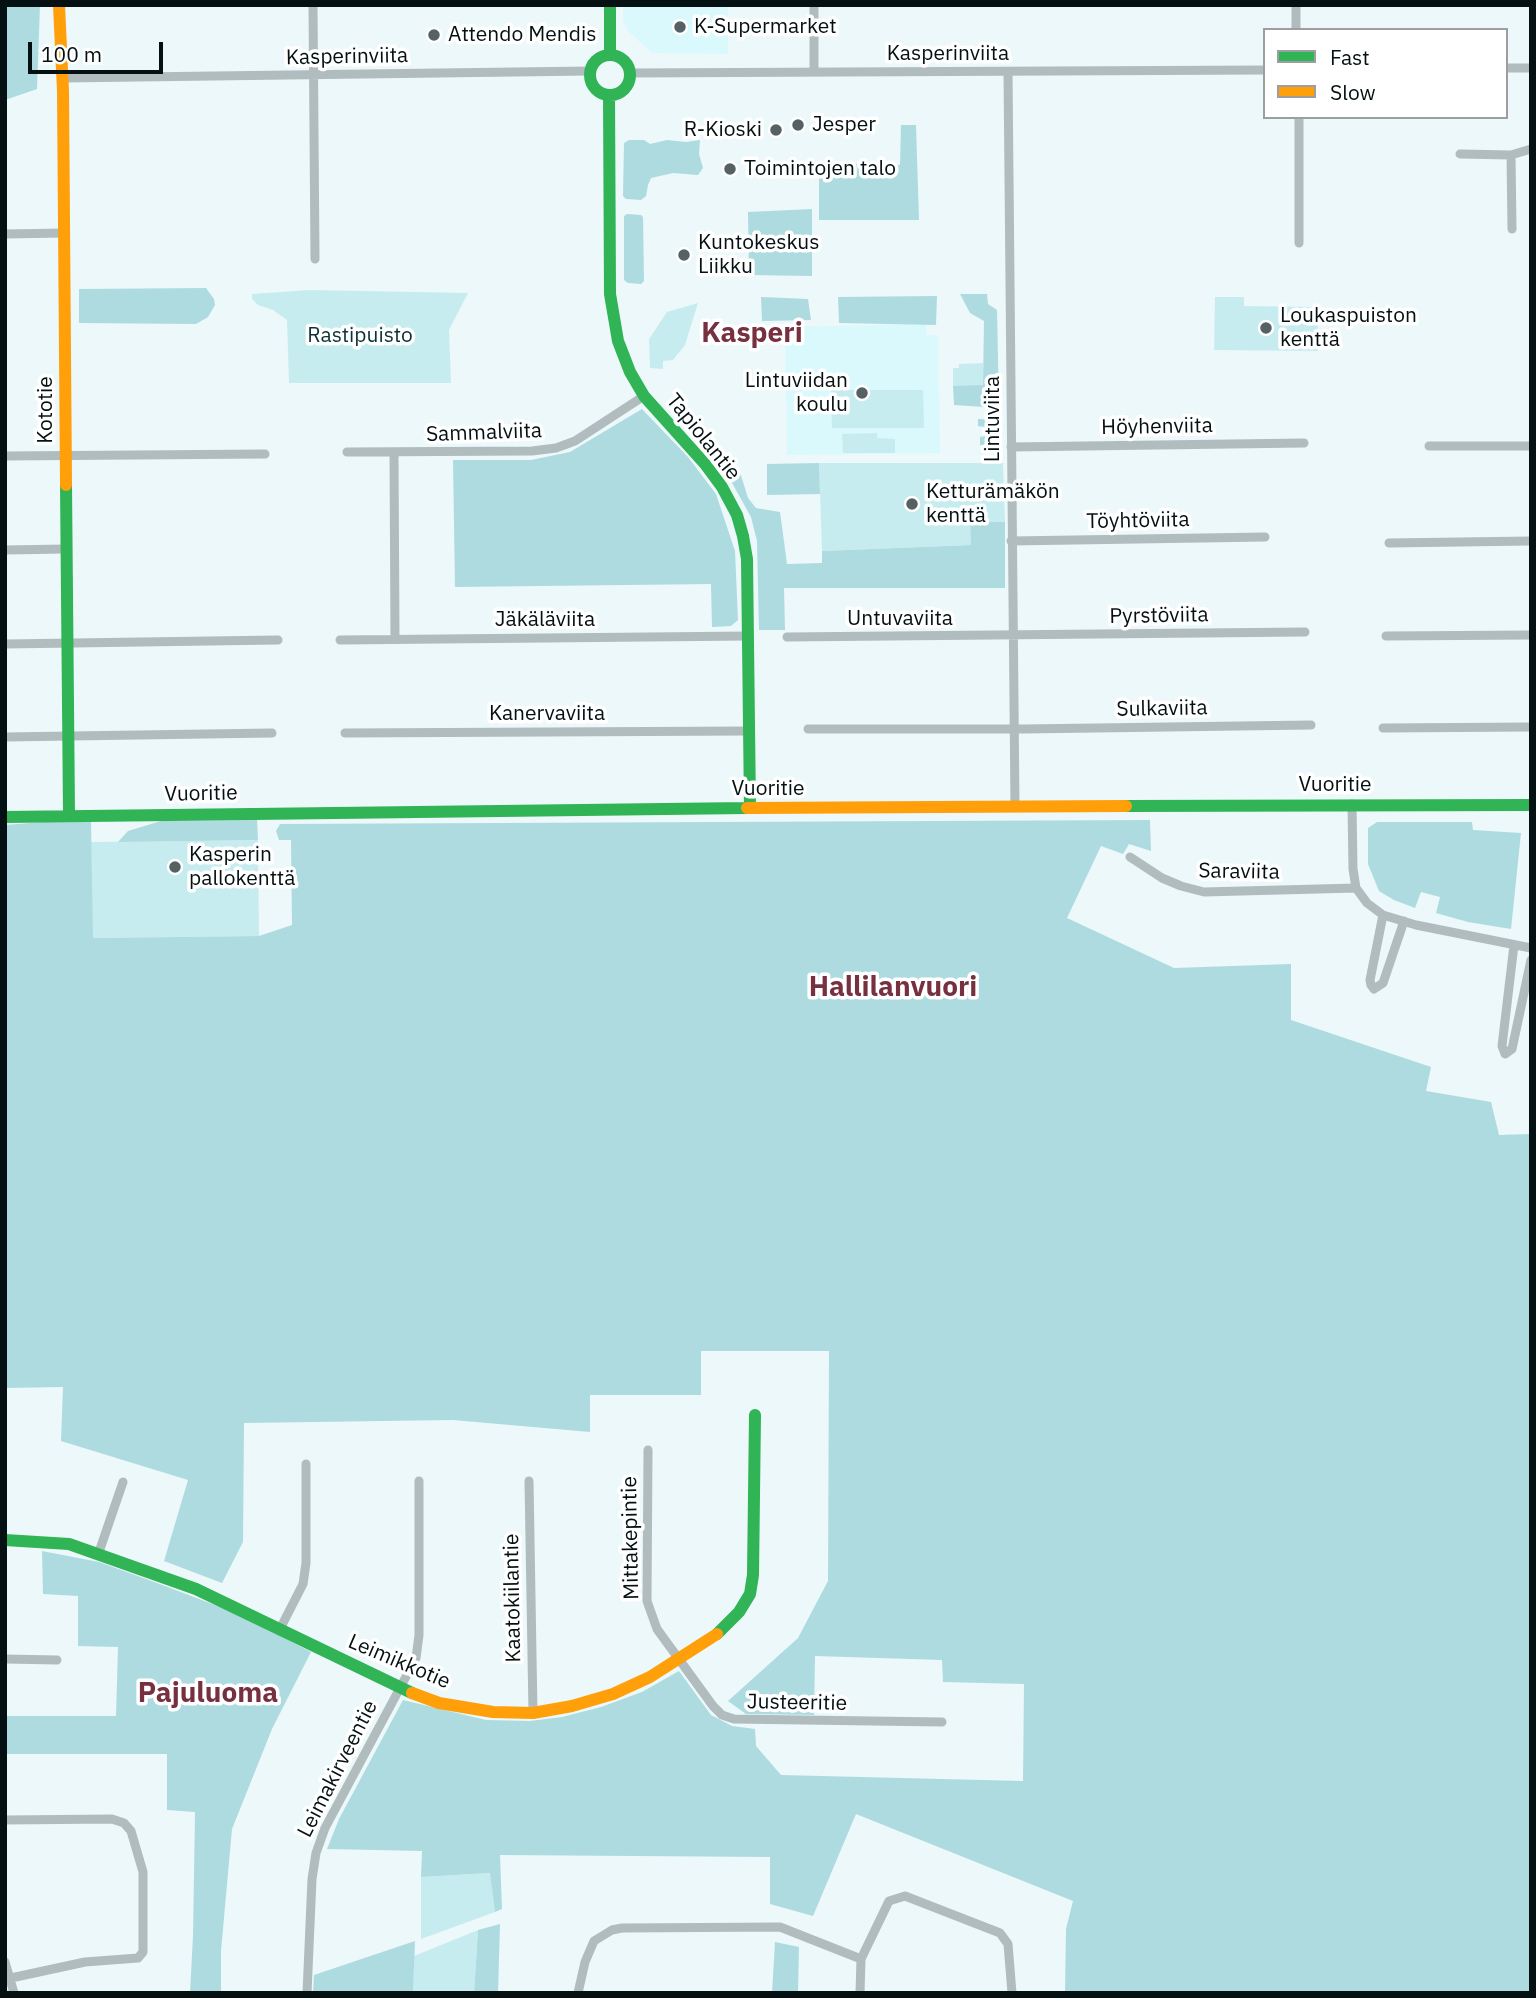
<!DOCTYPE html>
<meta charset="utf-8">
<style>
body{margin:0}
#map{position:relative;width:1536px;height:1998px;overflow:hidden;background:#ecf8f9;font-family:"IBM Plex Sans",sans-serif}
canvas{display:block}
.frame{position:absolute;inset:0;border:7px solid #041011;pointer-events:none}
.legend{position:absolute;left:1263px;top:28px;width:245px;height:91px;box-sizing:border-box;background:#fff;border:2px solid #9b9fa0;margin:0;padding:9px 12px;list-style:none;font-size:21px;color:#041011}
.legend li{display:flex;align-items:center;gap:14px;height:35px}
.legend b{width:35px;border:2px solid #9b9fa0}
.scale{position:absolute;left:28px;top:42px;width:135px;height:32px;box-sizing:border-box;border:4px solid #041011;border-top:0;padding-left:9px;font-size:21px;line-height:24px;white-space:nowrap;color:#041011;-webkit-text-stroke:5px #fff;paint-order:stroke}
</style>
<div id="map">
<canvas width="1536" height="1998"></canvas>
<div class="frame"></div>
<ul class="legend">
<li><b style="height:9px;background:#30b455"></b>Fast</li>
<li><b style="height:9px;background:#ff9f0a"></b>Slow</li>
</ul>
<div class="scale">100 m</div>
</div>
<script>
const context = document.querySelector('canvas').getContext('2d');
context.lineJoin = 'round';
function fill(path, color) { context.fillStyle = color; context.fill(path, 'evenodd'); }
const shape = rows => new Path2D(rows.map(r => 'M' + r).join(''));
function strokePath(path, color, width, dash) { context.strokeStyle = color; context.lineWidth = width; context.lineCap = dash ? 'butt' : 'round'; context.setLineDash(dash || []); context.stroke(path); }
function write(font, color, halo, rows, align = 'center') {
  context.font = font + ' "IBM Plex Sans",sans-serif'; context.lineWidth = 7; context.setLineDash([]); context.textBaseline = 'middle'; context.strokeStyle = halo; context.fillStyle = color; for (const [text, x, y, turn = 0] of rows) {
    context.save(); context.translate(x, y); context.rotate((+turn || 0) * Math.PI / 180); context.textAlign = isNaN(turn) ? turn : align; if (halo) context.strokeText(text, 0, 0); context.fillText(text, 0, 0); context.restore();
  }
}
fill(shape([
 [623,5,728,5,728,54,652,53,629,32,623,22],
 [926,324,926,335,938,335,940,453,787,455,785,327]
]), '#daf9fc');
fill(shape([
 [310,290,468,293,449,330,451,383,289,383,287,320,273,310,258,305,252,299,252,294],
 [1215,297,1244,297,1244,306,1318,307,1318,351,1214,350],
 [698,303,685,345,673,360,663,361,663,369,650,368,649,339,667,312],
 [983,363,983,386,953,386,953,368,959,368,959,364],
 [831,390,923,390,924,428,832,428],
 [877,433,878,442,878,438,895,439,895,453,843,453,842,434],
 [819,463,1003,463,1005,522,984,522,971,545,822,551],
 [258,840,259,936,92,938,91,842],
 [491,1873,495,1912,421,1939,421,1877],
 [478,1930,474,1993,413,1993,414,1956]
]), '#c7ecf0');
fill(shape([
 [5,5,40,5,37,89,5,100],
 [901,125,916,125,919,220,819,220,819,163,900,165],
 [629,140,644,140,650,144,667,140,686,142,700,140,699,154,703,168,698,175,673,173,651,178,648,185,646,196,641,200,626,199,623,196,624,143],
 [812,209,812,276,749,275,748,212],
 [627,214,641,215,643,217,644,281,641,284,628,283,624,280,624,216],
 [206,288,214,299,215,305,208,317,196,324,79,323,79,289],
 [960,294,987,294,988,304,997,310,999,408,954,405,953,386,983,385,984,321,970,313],
 [937,296,936,325,839,323,838,297],
 [761,297,808,299,811,320,762,321],
 [642,409,688,457,716,494,735,551,738,620,731,626,712,627,711,584,455,587,453,460,531,460,570,452],
 [978,419,1000,420,1000,445,980,445,980,437,986,436,985,427,978,426],
 [819,463,820,494,767,495,767,464],
 [735,465,739,469,748,498,756,508,780,512,787,564,822,563,822,551,971,545,970,514,984,514,985,522,1005,522,1005,588,784,588,785,630,759,630,757,541,751,517,726,472],
 [66,820,91,821,93,938,259,936,292,925,291,840,279,840,276,831,280,824,1150,820,1151,851,1129,844,1123,854,1101,846,1067,918,1174,968,1291,964,1291,1020,1431,1067,1426,1091,1491,1102,1499,1135,1530,1134,1531,1993,1065,1993,1066,1929,1073,1901,856,1814,813,1916,770,1904,770,1857,500,1855,502,1909,495,1912,490,1873,421,1877,422,1851,327,1849,339,1819,403,1700,486,1720,530,1721,562,1717,601,1707,642,1692,679,1671,711,1715,732,1726,755,1729,756,1746,781,1775,1023,1781,1024,1684,943,1682,942,1660,815,1656,814,1715,746,1714,728,1701,798,1638,828,1581,829,1351,701,1351,701,1395,590,1395,590,1432,453,1420,244,1423,243,1542,222,1583,164,1561,188,1480,61,1441,63,1387,5,1388,5,825],
 [257,820,258,840,118,842,128,831,161,821],
 [1377,822,1472,822,1473,830,1521,833,1511,929,1468,922,1436,913,1440,897,1421,892,1415,908,1394,900,1379,891,1368,864,1368,828],
 [42,1551,99,1562,157,1583,236,1613,311,1652,272,1729,232,1829,221,1951,221,1993,190,1993,193,1936,195,1812,167,1810,167,1754,5,1754,5,1716,116,1716,118,1647,78,1646,78,1596,43,1594],
 [500,1924,498,1993,474,1993,478,1930],
 [415,1941,413,1993,313,1993,314,1975],
 [775,1942,799,1947,798,1993,772,1993]
]), '#aedbe0');
strokePath(shape([
 [313,5,315,259],
 [1296,5,1296,30],
 [1506,68,1531,68],
 [814,72,814,5],
 [1008,72,1015,807],
 [630,73,1265,70],
 [63,78,590,71],
 [1299,117,1299,243],
 [1460,154,1511,155,1531,149],
 [1511,155,1512,229],
 [5,234,64,233],
 [1429,446,1531,446],
 [1011,447,1304,443],
 [347,452,532,451,556,448,575,441,644,396],
 [394,452,395,639],
 [5,456,265,454],
 [1011,541,1265,537],
 [1389,543,1531,541],
 [5,550,66,549],
 [1386,636,1531,635],
 [787,637,1305,632],
 [340,640,749,636],
 [5,644,278,640],
 [1383,728,1531,727],
 [808,729,1024,729,1311,725],
 [345,733,748,731],
 [5,737,272,733],
 [1352,804,1353,869,1356,888,1367,903,1383,915,1416,925,1531,948],
 [1130,857,1162,878,1181,886,1204,892,1356,888],
 [1383,915,1370,980,1371,985,1374,989,1383,983,1404,921],
 [1514,945,1502,1046,1505,1054,1512,1049,1531,960],
 [648,1450,647,1601,657,1629,713,1706,722,1715,734,1719,942,1722],
 [529,1481,533,1713],
 [98,1555,123,1482],
 [280,1629,303,1584,306,1563,306,1464],
 [5,1659,57,1660],
 [5,1820,112,1819,124,1823,131,1831,143,1872,143,1952,138,1958,85,1962,11,1978],
 [5,1962,14,1993],
 [307,1993,312,1879,316,1853,325,1828,416,1658,419,1635,419,1481],
 [578,1993,585,1962,594,1941,612,1930,622,1928,780,1927,861,1959],
 [860,1993,861,1959,889,1901,905,1896,1000,1933,1008,1944,1012,1993]
]), '#b1bcbe', 9);
strokePath(shape([
 [610,5,610,54],
 '590 75a20 20 0 1 1 40 0a20 20 0 1 1-40 0Z',
 [609,95,610,294,618,341,630,372,644,396,705,464,722,487,737,515,743,536,747,559,750,808],
 [66,485,69,814],
 [1126,806,1531,805],
 [5,817,747,808],
 [5,1540,69,1544,196,1589,412,1693],
 [717,1634,739,1612,750,1594,753,1575,755,1415]
]), '#30b455', 12);
strokePath(shape([
 [59,5,63,91,66,485],
 [747,808,1126,806],
 [412,1693,439,1703,493,1712,533,1713,572,1706,613,1694,650,1677,717,1634]
]), '#ff9f0a', 12);
for (const [x, y, r, color] of [
 [680,27,7,"#556162"],
 [434,35,7,"#556162"],
 [798,125,7,"#556162"],
 [776,130,7,"#556162"],
 [730,169,7,"#556162"],
 [684,255,7,"#556162"],
 [1266,328,7,"#556162"],
 [862,393,7,"#556162"],
 [912,504,7,"#556162"],
 [175,867,7,"#556162"]
]) { const dot = new Path2D(); dot.arc(x, y, r, 0, 2 * Math.PI); context.fillStyle = color; context.fill(dot); strokePath(dot, '#fff', 2.5); }
write('21px', '#041011', '#fff', [
 ["K-Supermarket",694,27],
 ["Attendo Mendis",448,35],
 ["Jesper",812,125],
 ["R-Kioski",762,130,"right"],
 ["Toimintojen talo",744,169],
 ["Kuntokeskus",698,243],
 ["Liikku",698,267],
 ["Loukaspuiston",1280,316],
 ["kenttä",1280,340],
 ["Lintuviidan",848,381,"right"],
 ["koulu",848,405,"right"],
 ["Ketturämäkön",926,492],
 ["kenttä",926,516],
 ["Kasperin",189,855],
 ["pallokenttä",189,879]
], 'left');
write('21px', '#041011', '#fff', [
 ["Kasperinviita",948,54],
 ["Kasperinviita",347,57,-1],
 ["Kototie",46,410,-90],
 ["Lintuviita",993,419,-90],
 ["Höyhenviita",1157,427,-1],
 ["Sammalviita",484,433,-2],
 ["Tapiolantie",703,437,51],
 ["Töyhtöviita",1138,521,-1],
 ["Pyrstöviita",1159,616,-1],
 ["Untuvaviita",900,619],
 ["Jäkäläviita",545,620],
 ["Sulkaviita",1162,709,-1],
 ["Kanervaviita",547,714],
 ["Vuoritie",1335,785],
 ["Vuoritie",768,789],
 ["Vuoritie",201,794,-1],
 ["Saraviita",1239,872,1],
 ["Mittakepintie",631,1538,-91],
 ["Kaatokiilantie",513,1598,-91],
 ["Leimikkotie",399,1662,23],
 ["Justeeritie",797,1703,1],
 ["Leimakirveentie",338,1769,-63]
]);
write('21px', '#0d3135', '#fff', [
 ["Rastipuisto",360,336]
]);
write('bold 28px', '#763040', '#fff', [
 ["Kasperi",752,334],
 ["Hallilanvuori",893,988],
 ["Pajuluoma",208,1694]
]);
</script>
